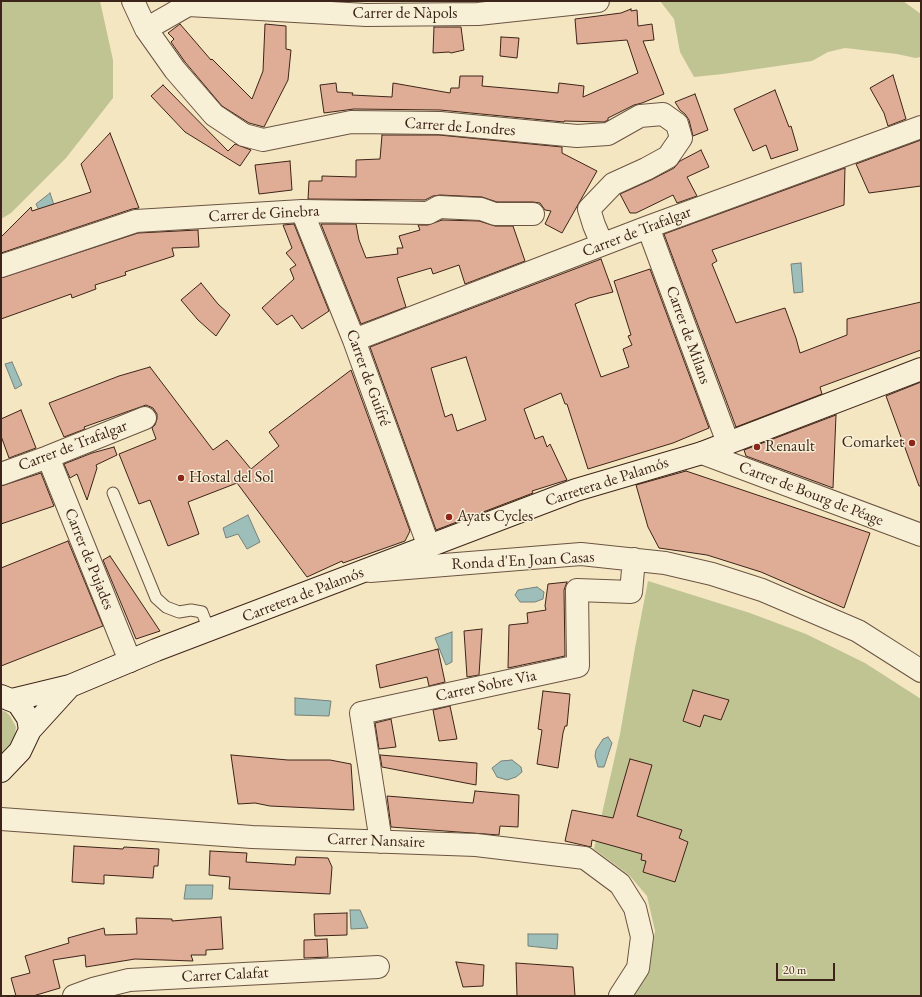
<!DOCTYPE html>
<meta charset="utf-8">
<style>
body{margin:0}
#map{position:relative;width:922px;height:997px;overflow:hidden;background:#f5e6c2;font-family:"EB Garamond",serif}
canvas{display:block}
.frame{position:absolute;inset:0;border:2px solid #3d2418;pointer-events:none}
.scale{position:absolute;left:776px;top:963px;width:59px;height:18px;box-sizing:border-box;border:2px solid #3d2418;border-top:0;padding-left:5px;font-size:12px;line-height:14px;white-space:nowrap;color:#3d2418;-webkit-text-stroke:3px #f8efd7;paint-order:stroke}
</style>
<div id="map">
<canvas width="922" height="997"></canvas>
<div class="frame"></div>
<div class="scale">20 m</div>
</div>
<script>
const context = document.querySelector('canvas').getContext('2d');
context.lineJoin = 'round';
function fill(path, color) { context.fillStyle = color; context.fill(path, 'evenodd'); }
const shape = rows => new Path2D(rows.map(r => 'M' + r).join(''));
function strokePath(path, color, width, dash) { context.strokeStyle = color; context.lineWidth = width; context.lineCap = dash ? 'butt' : 'round'; context.setLineDash(dash || []); context.stroke(path); }
function write(font, color, halo, rows, align = 'center') {
  context.font = font + ' "EB Garamond",serif'; context.lineWidth = 3; context.setLineDash([]); context.textBaseline = 'middle'; context.strokeStyle = halo; context.fillStyle = color; for (const [text, x, y, turn = 0] of rows) {
    context.save(); context.translate(x, y); context.rotate((+turn || 0) * Math.PI / 180); context.textAlign = isNaN(turn) ? turn : align; if (halo) context.strokeText(text, 0, 0); context.fillText(text, 0, 0); context.restore();
  }
}
fill(shape([
 [1,1,100,1,113,60,113,98,66,158,11,213,1,219],
 [660,1,903,1,921,14,921,57,915,58,897,54,845,48,828,52,812,61,723,74,694,77,680,52,674,19],
 [648,581,750,613,806,634,865,663,921,699,921,996,632,996,648,970,655,931,647,896,629,875,594,849,620,734,635,648],
 [1,710,6,712,10,716,16,727,14,740,1,756]
]), '#bfc492');
const water = shape([
 [50,193,57,214,43,219,36,204,50,193],
 [801,263,803,292,794,293,791,264,801,263],
 [12,362,22,385,15,389,5,364,12,362],
 [248,515,260,542,247,549,238,534,226,538,223,528,248,515],
 [537,587,544,592,543,599,535,602,520,602,515,595,518,590,537,587],
 [452,632,452,662,446,665,435,638,452,632],
 [295,698,331,701,329,716,295,715,295,698],
 [608,737,612,743,604,767,598,767,595,756,596,750,603,739,608,737],
 [512,760,521,767,522,772,516,777,507,780,497,777,492,768,501,761,512,760],
 [186,885,213,885,212,899,184,899,186,885],
 [350,910,360,910,368,928,351,929,350,910],
 [528,934,558,934,557,949,528,946,528,934]
]);
fill(water, '#9dbeb9');
strokePath(water, '#778079', 1);
const building = shape([
 [631,9,631,11,637,10,638,26,652,24,654,40,643,41,664,94,642,103,634,105,608,118,608,120,604,122,564,121,564,122,440,110,354,109,324,113,320,85,336,83,337,92,353,93,352,95,392,97,393,83,450,93,451,88,459,88,460,76,483,76,482,86,528,90,558,93,559,83,584,86,583,97,638,73,627,40,577,44,575,19,621,13,631,9],
 [180,24,211,60,212,59,252,99,263,71,265,24,286,26,286,49,291,50,288,80,264,127,249,123,222,106,185,62,171,42,174,39,168,33,180,24],
 [434,27,461,27,464,50,451,53,449,52,433,53,434,27],
 [501,37,519,38,517,58,500,56,501,37],
 [893,75,906,119,888,126,884,113,870,88,893,75],
 [163,85,228,151,235,144,251,150,240,166,185,132,151,96,163,85],
 [775,90,789,127,791,126,798,150,771,159,766,145,753,151,734,109,775,90],
 [695,94,708,130,693,136,689,120,685,114,680,110,675,102,695,94],
 [110,133,139,208,132,209,1,253,1,237,31,207,32,211,91,192,81,164,110,133],
 [382,135,439,135,562,147,562,153,597,171,562,233,545,224,551,211,545,210,540,203,533,202,497,202,482,197,440,195,433,196,425,200,308,199,309,181,322,181,322,176,356,177,356,160,380,159,382,135],
 [921,140,921,186,869,193,856,164,921,140],
 [701,150,709,167,687,177,697,196,677,203,673,195,636,213,630,213,620,194,651,180,674,168,680,161,701,150],
 [290,161,292,190,259,194,255,165,290,161],
 [845,168,844,205,712,250,717,261,712,264,736,323,785,308,796,338,800,353,847,335,847,319,921,302,921,350,820,387,822,394,736,427,664,234,845,168],
 [442,220,479,221,495,226,513,226,525,261,465,284,459,265,433,274,431,268,397,278,406,307,361,324,321,224,356,224,359,240,366,258,398,254,397,248,403,248,399,236,420,230,418,225,428,225,442,220],
 [294,224,329,311,302,329,292,315,277,325,262,308,294,279,290,269,296,265,286,253,292,248,283,225,294,224],
 [198,230,199,247,172,248,174,256,125,272,126,275,95,285,96,289,72,298,71,294,1,319,1,278,138,233,198,230],
 [601,259,613,292,589,298,575,304,601,377,629,367,623,349,632,345,628,336,631,335,614,281,650,269,709,428,673,443,588,469,567,404,565,404,561,393,524,409,535,439,543,436,547,447,550,444,567,480,532,491,533,493,436,530,370,347,601,259],
 [466,357,486,420,457,431,452,414,445,417,431,368,466,357],
 [201,283,218,304,230,315,216,336,198,320,181,300,201,283],
 [150,367,213,450,227,440,251,469,279,446,269,432,351,370,410,531,405,541,343,563,342,561,307,577,237,483,188,502,199,534,168,546,150,500,139,504,119,454,156,439,152,428,155,425,157,419,157,414,153,408,146,405,84,427,85,429,64,437,49,403,119,376,150,367],
 [921,382,921,486,919,486,886,396,921,382],
 [21,410,36,448,9,458,1,436,1,419,21,410],
 [836,415,833,488,746,456,744,450,836,415],
 [114,447,117,455,96,465,97,468,87,500,77,474,70,478,64,464,92,453,114,447],
 [686,471,870,533,844,608,761,572,707,555,659,548,648,527,636,485,686,471],
 [41,473,54,506,1,524,1,486,41,473],
 [68,541,103,626,1,666,1,568,68,541],
 [110,556,160,631,136,639,103,560,110,556],
 [567,582,564,590,565,656,508,668,509,625,528,623,527,613,546,610,545,606,548,584,567,582],
 [482,629,479,675,467,677,464,631,482,629],
 [438,649,445,682,429,686,427,677,380,688,376,665,438,649],
 [693,690,729,700,721,720,704,715,700,727,683,721,693,690],
 [543,691,570,694,567,726,565,726,563,733,558,768,537,764,542,730,538,729,543,691],
 [450,706,457,739,439,741,433,710,450,706],
 [391,719,396,747,379,749,375,723,391,719],
 [231,755,288,760,330,760,351,764,354,810,270,806,255,803,238,804,231,755],
 [380,755,477,763,476,785,382,767,380,755],
 [630,759,652,765,637,816,682,830,679,838,688,842,675,882,643,872,646,861,641,860,642,854,592,840,591,847,565,841,572,810,613,818,630,759],
 [475,791,519,795,518,827,500,826,499,835,391,827,387,796,473,803,475,791],
 [74,846,123,849,124,847,159,849,158,866,154,866,153,878,104,875,104,884,72,882,74,846],
 [210,851,247,853,246,862,295,865,296,857,328,858,332,867,330,894,229,889,230,877,209,875,210,851],
 [347,913,347,935,315,936,314,914,347,913],
 [221,917,223,949,206,950,206,955,191,955,193,961,135,959,86,967,85,955,53,960,60,988,33,996,16,996,11,978,30,973,25,956,69,943,68,938,104,928,105,935,137,934,136,918,172,919,172,921,221,917],
 [327,939,328,957,304,958,304,940,327,939],
 [456,962,484,965,483,986,463,987,456,962],
 [516,963,573,967,575,996,517,996,516,963]
]);
fill(building, '#dfac96');
strokePath(building, '#3d2418', 1);
const service = shape([
 [113,493,156,598,166,607,179,612,191,610,202,612,209,630]
]);
const minor = shape([
 [133,1,146,29,175,70,214,115,244,135,263,140,351,122,440,123,577,136,608,134,640,116,663,114,677,124,681,138,668,157,646,169,613,184,589,209,594,225,602,244],
 [146,29,188,5,366,15,478,14,598,1],
 [302,211,354,340,429,547],
 [648,227,728,443],
 [1,266,136,221,302,211,428,213,439,207,481,209,495,214,533,214],
 [354,340,648,227,921,127],
 [702,453,921,535],
 [48,457,130,661],
 [1,474,48,457,145,418],
 [370,571,581,554,665,563,712,574,762,590,858,631,921,671],
 [1,819,252,837,476,845,585,858,620,884,635,908,642,937,638,968,620,996],
 [381,842,361,713,578,666,577,590,631,592,634,559],
 [74,996,93,989,129,980,378,967]
]);
const secondary = shape([
 [12,700,70,686,156,650,576,490,702,453,921,369],
 [30,730,70,686],
 [1,771,20,751,30,730,28,718,18,703,1,696]
]);
strokePath(service, '#6b5442', 13);
strokePath(minor, '#6b5442', 24);
strokePath(secondary, '#3d2418', 24);
strokePath(service, '#f8efd7', 11);
strokePath(minor, '#f8efd7', 22);
strokePath(secondary, '#f8efd7', 22);
for (const [x, y, r, color] of [
 [912,443,4,"#8f2418"],
 [757,447,4,"#8f2418"],
 [181,478,4,"#8f2418"],
 [449,517,4,"#8f2418"]
]) { const dot = new Path2D(); dot.arc(x, y, r, 0, 2 * Math.PI); context.fillStyle = color; context.fill(dot); strokePath(dot, '#f8efd7', 1.5); }
write('16px', '#3d2418', '#f8efd7', [
 ["Carrer de Nàpols",405,14],
 ["Carrer de Londres",460,127,4],
 ["Carrer de Ginebra",264,214,-3],
 ["Carrer de Trafalgar",637,232,-21],
 ["Carrer de Milans",688,335,70],
 ["Carrer de Guifré",368,378,70],
 ["Carrer de Trafalgar",73,446,-21],
 ["Carretera de Palamós",607,482,-18],
 ["Carrer de Bourg de Péage",811,494,21],
 ["Carrer de Pujades",89,559,68],
 ["Ronda d'En Joan Casas",523,561,-3],
 ["Carretera de Palamós",303,595,-21],
 ["Carrer Sobre Via",486,686,-12],
 ["Carrer Nansaire",376,841,2],
 ["Carrer Calafat",225,975,-3]
]);
write('16px', '#3d2418', '#f8efd7', [
 ["Comarket",904,443,"right"],
 ["Renault",765,447],
 ["Hostal del Sol",189,478],
 ["Ayats Cycles",457,517]
], 'left');
</script>
